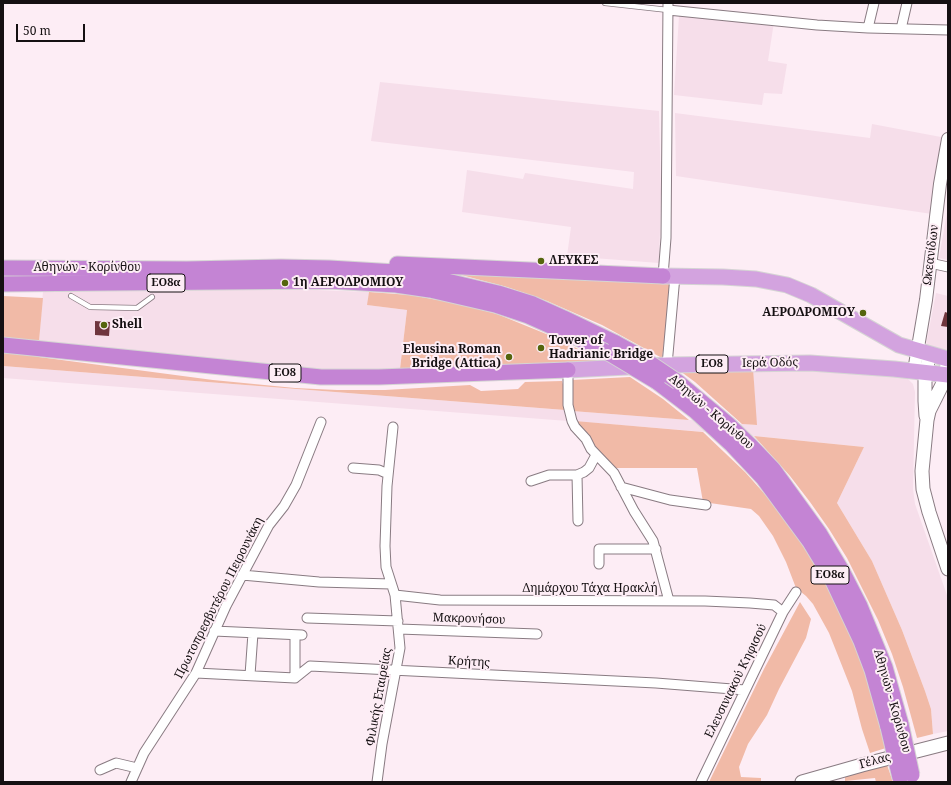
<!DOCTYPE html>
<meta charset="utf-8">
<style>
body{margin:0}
#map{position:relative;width:951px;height:785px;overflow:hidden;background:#fdedf5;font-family:"Noto Serif",serif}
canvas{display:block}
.frame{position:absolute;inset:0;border:4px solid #151012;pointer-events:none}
.scale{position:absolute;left:16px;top:24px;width:69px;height:18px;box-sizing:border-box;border:2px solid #151012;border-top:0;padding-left:5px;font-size:12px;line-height:14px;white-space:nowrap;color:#151012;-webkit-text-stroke:3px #fdedf5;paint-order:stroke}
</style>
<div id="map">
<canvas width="951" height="785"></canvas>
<div class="frame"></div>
<div class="scale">50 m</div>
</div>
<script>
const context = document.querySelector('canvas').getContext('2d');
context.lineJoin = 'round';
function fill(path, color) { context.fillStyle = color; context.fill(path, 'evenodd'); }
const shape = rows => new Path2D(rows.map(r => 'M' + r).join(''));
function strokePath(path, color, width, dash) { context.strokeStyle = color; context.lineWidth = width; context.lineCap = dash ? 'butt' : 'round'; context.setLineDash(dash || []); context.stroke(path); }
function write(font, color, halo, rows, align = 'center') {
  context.font = font + ' "Noto Serif",serif'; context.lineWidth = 4; context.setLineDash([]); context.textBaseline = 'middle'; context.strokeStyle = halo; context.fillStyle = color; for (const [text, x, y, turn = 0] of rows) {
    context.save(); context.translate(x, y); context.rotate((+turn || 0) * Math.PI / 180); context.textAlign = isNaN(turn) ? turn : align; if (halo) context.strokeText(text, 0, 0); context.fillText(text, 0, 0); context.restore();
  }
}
fill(shape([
 [679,16,774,22,768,61,787,64,782,94,764,93,762,105,674,95],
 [380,82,659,111,661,194,659,263,567,256,571,227,462,212,467,170,523,179,525,173,633,189,634,172,371,141],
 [675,113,870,138,872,124,941,137,932,214,676,176],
 [948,207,948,260,939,258],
 [289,289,369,292,368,305,407,310,400,369,358,372,276,367,39,341,43,291],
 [936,293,948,296,948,350,926,345],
 [811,365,906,377,913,384,915,392,913,489,915,504,948,598,948,731,933,734,931,709,925,691,902,630,872,561,837,503,864,447,754,436,572,421,572,411,756,425,753,368],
 [3,366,565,410,568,421,3,378]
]), '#f6deea');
fill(shape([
 [450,272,667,280,671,284,671,289,662,358,602,325,547,301,507,287],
 [369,292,410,295,455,303,497,314,561,340,605,363,400,369,407,310,367,305],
 [3,296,43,298,39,341,3,337],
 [3,349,39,353,39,357,213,380,295,388,337,390,385,390,470,385,481,391,518,389,525,382,562,381,564,388,565,410,3,366],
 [753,368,757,425,742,424,695,382,680,371],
 [630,377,663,399,689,420,572,411,572,380],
 [575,421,703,432,745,472,770,500,794,531,816,564,835,597,863,664,886,748,870,753,862,729,852,691,829,633,813,604,806,596,796,588,786,562,773,536,759,516,751,509,703,502,697,468,615,468,593,444],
 [754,436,864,447,837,503,872,561,902,630,925,691,931,709,933,734,917,738,903,687,892,654,878,620,847,558,829,529,810,502,790,476],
 [800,602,811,619,806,638,779,689,767,715,748,744,739,767,741,777,761,778,761,782,709,782,764,669],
 [887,765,893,782,898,780,899,782,876,782,875,778,845,781,845,775]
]), '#f1baa7');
fill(shape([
 [945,312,948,313,948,327,941,326],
 [95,321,110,322,109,336,95,335]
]), '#6f363e');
const service = shape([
 [605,3,668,10],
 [71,296,90,307,137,308,152,297]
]);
const minor = shape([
 [668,10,817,25,868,28,948,30],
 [868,28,874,3],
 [901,29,907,3],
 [930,263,948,267],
 [663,276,666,238,668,3],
 [667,365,675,276],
 [568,370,568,405,572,421,575,427,586,439,591,449,614,473,634,511,653,541,669,601],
 [353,468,379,470,388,474],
 [577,475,578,521],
 [531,481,549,475,577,475,584,472,589,468,596,455],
 [621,487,670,500,706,505],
 [599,564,599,549,656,549],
 [242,575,319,582,391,584],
 [395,595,440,600,705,601,750,603,774,605,783,612],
 [307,618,398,621],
 [399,629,537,634],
 [214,631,302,635],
 [196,673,295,678,310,666,656,683,745,690],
 [250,675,253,633],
 [295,678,295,635],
 [100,770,116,763,137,768],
 [131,782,144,753,196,673,226,606,269,525,284,506,296,485,321,422],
 [377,782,382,744,400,648,395,595,386,567,385,546,387,486,393,427],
 [701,782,783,612,796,592]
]);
const tertiary = shape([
 [914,371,926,300,940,184,948,139]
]);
const secondary = shape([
 [947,365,945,379,929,411,927,420,922,471,923,489,929,512,948,569],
 [926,416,925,401,925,381,929,354],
 [802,782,862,765,948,743]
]);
const primary = shape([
 [663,276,723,277,756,279,787,285,811,295,899,345,948,359],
 [568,370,667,365,810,363,894,369,948,375]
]);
const trunk = shape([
 [397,264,663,276],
 [3,268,187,269,281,267,329,268,396,272,430,277,498,293,533,304,564,318,616,343],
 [3,284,329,281,396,285,430,290,495,305,528,316,586,342],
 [3,345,321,377,379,377,568,370],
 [657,382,695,411,732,445,763,478,810,542,830,575,861,641,872,670,888,727],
 [678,382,728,424,752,447,773,469,820,534,841,569,860,606,885,667,901,724]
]);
strokePath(service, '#897b82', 6);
strokePath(minor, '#897b82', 11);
strokePath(tertiary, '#897b82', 14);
strokePath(secondary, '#897b82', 15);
strokePath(primary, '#d5d4d4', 17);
strokePath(trunk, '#d5d4d4', 17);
strokePath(service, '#fff', 4.5);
strokePath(minor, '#fff', 9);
strokePath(tertiary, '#fff', 12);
strokePath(secondary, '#fff', 13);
strokePath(primary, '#d3a3df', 15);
strokePath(trunk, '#c484d4', 15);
const trunkBridge = shape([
 [586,342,612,355,657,382],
 [616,343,638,355,678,382],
 [901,724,912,775],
 [888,727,900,778]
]);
strokePath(trunkBridge, '#d5d4d4', 17, []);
strokePath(trunkBridge, '#c484d4', 15);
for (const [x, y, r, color] of [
 [541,261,4,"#55650d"],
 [285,283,4,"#55650d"],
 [863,313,4,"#55650d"],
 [104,325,4,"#55650d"],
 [541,348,4,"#55650d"],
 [509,357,4,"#55650d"]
]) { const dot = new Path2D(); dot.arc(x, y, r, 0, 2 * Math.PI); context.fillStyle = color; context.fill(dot); strokePath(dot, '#fdedf5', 1.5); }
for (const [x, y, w] of [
 [166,283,38],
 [712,364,32],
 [285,373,32],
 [830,575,38]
]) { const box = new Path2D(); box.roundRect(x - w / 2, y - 9, w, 18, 3); context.fillStyle = '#fdedf5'; context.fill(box); strokePath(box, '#151012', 1); }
write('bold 11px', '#151012', null, [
 ["ΕΟ8α",166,283],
 ["ΕΟ8",712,364],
 ["ΕΟ8",285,373],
 ["ΕΟ8α",830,575]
]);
write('12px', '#151012', '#fdedf5', [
 ["Ωκεανίδων",931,255,-83],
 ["Αθηνών - Κορίνθου",87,268],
 ["Ιερά Οδός",770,363,-1],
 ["Αθηνών - Κορίνθου",711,412,41],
 ["Δημάρχου Τάχα Ηρακλή",590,589],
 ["Πρωτοπρεσβυτέρου Πειρουνάκη",219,598,-63],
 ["Μακρονήσου",469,619,2],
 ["Κρήτης",469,662,3],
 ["Ελευσινιακού Κηφισού",736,681,-64],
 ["Φιλικής Εταιρείας",379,697,-80],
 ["Αθηνών - Κορίνθου",892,701,74],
 ["Γέλας",875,761,-15]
]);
write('bold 12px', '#151012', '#fdedf5', [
 ["ΛΕΥΚΕΣ",549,261],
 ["1η ΑΕΡΟΔΡΟΜΙΟΥ",293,283],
 ["ΑΕΡΟΔΡΟΜΙΟΥ",855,313,"right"],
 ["Shell",112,325],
 ["Tower of",549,341],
 ["Hadrianic Bridge",549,355],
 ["Eleusina Roman",501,350,"right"],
 ["Bridge (Attica)",501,364,"right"]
], 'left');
</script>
